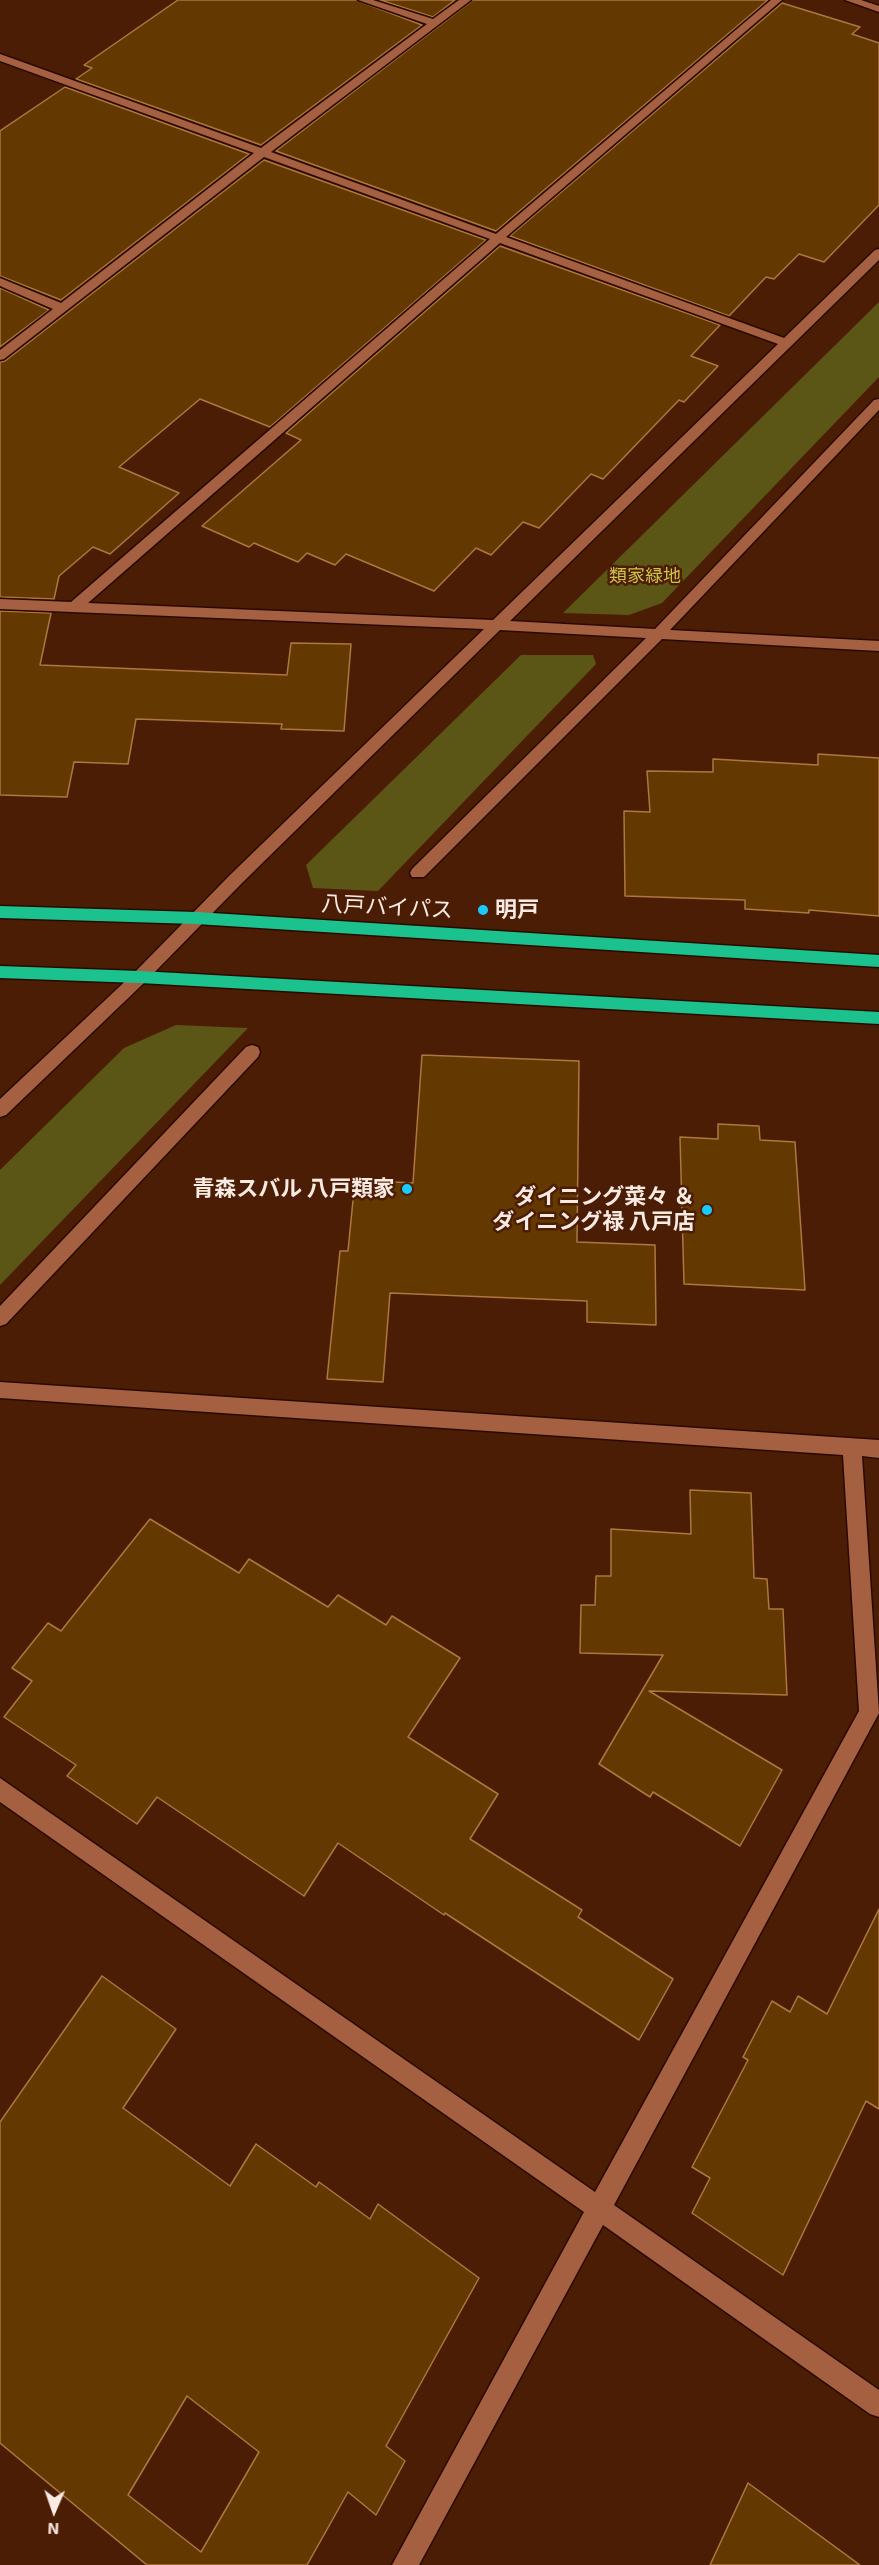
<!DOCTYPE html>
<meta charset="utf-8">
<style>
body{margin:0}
#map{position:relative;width:879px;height:2565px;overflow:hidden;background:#4c1d05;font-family:"Exo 2",sans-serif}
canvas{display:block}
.north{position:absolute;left:24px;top:2481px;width:60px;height:60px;-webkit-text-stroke:4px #4c1d05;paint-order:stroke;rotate:182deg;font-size:16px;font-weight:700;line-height:24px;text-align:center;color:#faeae4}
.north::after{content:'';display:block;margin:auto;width:21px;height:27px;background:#faeae4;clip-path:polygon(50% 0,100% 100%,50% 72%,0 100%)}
</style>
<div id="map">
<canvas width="879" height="2565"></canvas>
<div class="north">N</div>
</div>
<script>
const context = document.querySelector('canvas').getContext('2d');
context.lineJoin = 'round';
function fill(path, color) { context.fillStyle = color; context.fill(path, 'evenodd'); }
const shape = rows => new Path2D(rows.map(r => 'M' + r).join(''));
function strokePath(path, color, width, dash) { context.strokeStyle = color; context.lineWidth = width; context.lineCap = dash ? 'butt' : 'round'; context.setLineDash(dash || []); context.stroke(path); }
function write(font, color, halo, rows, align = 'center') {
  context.font = font + ' "Exo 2","Noto Sans JP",sans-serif'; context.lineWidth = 5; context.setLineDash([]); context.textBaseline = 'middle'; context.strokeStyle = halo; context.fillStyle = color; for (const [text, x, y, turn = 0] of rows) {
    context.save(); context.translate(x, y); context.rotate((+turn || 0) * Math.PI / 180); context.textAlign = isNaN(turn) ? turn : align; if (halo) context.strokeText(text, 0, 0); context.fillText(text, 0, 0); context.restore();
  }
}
fill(shape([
 [879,302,879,377,662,603,629,615,563,613],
 [521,655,593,655,596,664,378,891,313,888,306,865],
 [176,1025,248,1028,0,1285,0,1170,124,1048]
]), '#5c5616');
const building = shape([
 [178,0,356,0,422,25,261,145,76,79,92,68,84,65,178,0],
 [380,0,455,0,433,17,380,0],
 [473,0,768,0,496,231,276,151,473,0],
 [782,3,860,27,852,34,879,43,879,205,824,262,799,254,774,279,766,277,729,316,510,236,782,3],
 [65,87,249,154,61,300,0,276,0,131,65,87],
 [264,160,486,240,270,427,200,399,119,467,179,493,110,554,93,547,59,576,54,599,0,597,0,362,5,361,264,160],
 [500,246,720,325,691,356,718,366,684,402,679,400,603,479,591,474,539,528,523,522,491,555,476,548,434,591,346,554,335,565,307,553,298,562,254,543,249,547,202,526,301,440,286,433,500,246],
 [0,288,49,310,0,347,0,288],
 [0,611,51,613,40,665,287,675,291,643,351,644,344,731,281,729,282,724,136,719,128,764,74,762,67,797,0,795,0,611],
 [818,754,879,758,879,916,809,910,809,913,745,909,745,900,625,896,624,811,650,812,647,771,713,772,713,759,818,765,818,754],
 [422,1055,579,1061,577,1242,655,1245,656,1325,587,1322,587,1301,390,1293,383,1382,327,1379,340,1251,348,1251,355,1180,413,1183,422,1055],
 [718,1124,759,1126,760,1140,795,1142,805,1290,684,1284,680,1137,718,1139,718,1124],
 [690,1490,751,1493,754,1578,767,1579,769,1609,783,1609,787,1695,649,1691,782,1770,740,1846,653,1792,650,1797,599,1764,663,1655,580,1653,581,1605,595,1605,596,1576,611,1576,611,1529,691,1534,690,1490],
 [150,1519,239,1573,249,1559,328,1607,338,1595,386,1625,392,1616,460,1658,408,1737,498,1794,470,1839,582,1910,578,1917,673,1979,639,2040,445,1913,444,1915,338,1843,304,1896,157,1797,137,1824,67,1776,76,1765,4,1717,32,1681,12,1668,48,1623,61,1631,150,1519],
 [879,1909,879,2109,866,2101,783,2275,692,2213,710,2178,692,2167,748,2060,743,2057,772,2001,790,2012,798,1996,827,2014,879,1909],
 [102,1976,176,2029,123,2108,230,2186,256,2144,316,2187,319,2182,370,2219,378,2204,479,2278,386,2446,405,2461,376,2515,348,2492,307,2565,147,2565,0,2443,0,2122,102,1976],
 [187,2396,259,2452,201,2552,128,2495,187,2396],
 [748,2483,860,2565,710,2565,748,2483]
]);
fill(building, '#643901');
strokePath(building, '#ad7740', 1.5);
const minor = shape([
 [358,0,373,0,433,19,459,0,471,0,271,152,496,234,771,0,782,0,506,237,784,338,875,250,879,249,879,260,510,621,655,629,874,400,879,399,879,410,670,630,879,641,879,651,662,639,424,877,412,877,410,873,412,869,646,638,500,630,242,883,146,981,6,1115,0,1117,0,1099,134,973,230,875,484,629,0,609,0,599,71,602,490,239,264,157,4,359,0,360,0,350,53,309,0,286,0,278,61,303,254,153,0,61,0,54,261,148,427,24,358,0],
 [500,243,778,344,493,620,88,603,500,243],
 [845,0,861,0,879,6,879,12,845,0],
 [252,1045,258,1047,260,1052,258,1057,6,1324,0,1326,0,1306,246,1047,252,1045],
 [0,1382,879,1440,879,1458,862,1456,879,1713,614,2205,879,2390,879,2417,870,2414,603,2225,419,2565,392,2565,584,2212,0,1802,0,1778,595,2192,859,1711,843,1455,0,1398,0,1382]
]);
const highway = shape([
 [0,906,196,912,879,955,879,967,196,924,0,918,0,906],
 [0,966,140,971,879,1012,879,1024,140,983,0,978,0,966]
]);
strokePath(minor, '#2a0a00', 3);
strokePath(highway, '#2a0a00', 3);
fill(minor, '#a46041');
fill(highway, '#1bc28e');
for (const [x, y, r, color] of [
 [483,910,6,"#1acafc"],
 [407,1189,6,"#1acafc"],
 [707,1210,6,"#1acafc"]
]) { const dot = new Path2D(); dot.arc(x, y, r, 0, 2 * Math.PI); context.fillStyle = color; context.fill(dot); strokePath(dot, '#4c1d05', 2); }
write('18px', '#cdc44c', '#4c1d05', [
 ["類家緑地",645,576]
]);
write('22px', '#faeae4', '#4c1d05', [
 ["八戸バイパス",387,907,3]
]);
write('bold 22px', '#faeae4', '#4c1d05', [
 ["明戸",495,910,"left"],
 ["青森スバル 八戸類家",395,1189],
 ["ダイニング菜々 ＆",695,1197],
 ["ダイニング禄 八戸店",695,1222]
], 'right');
</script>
